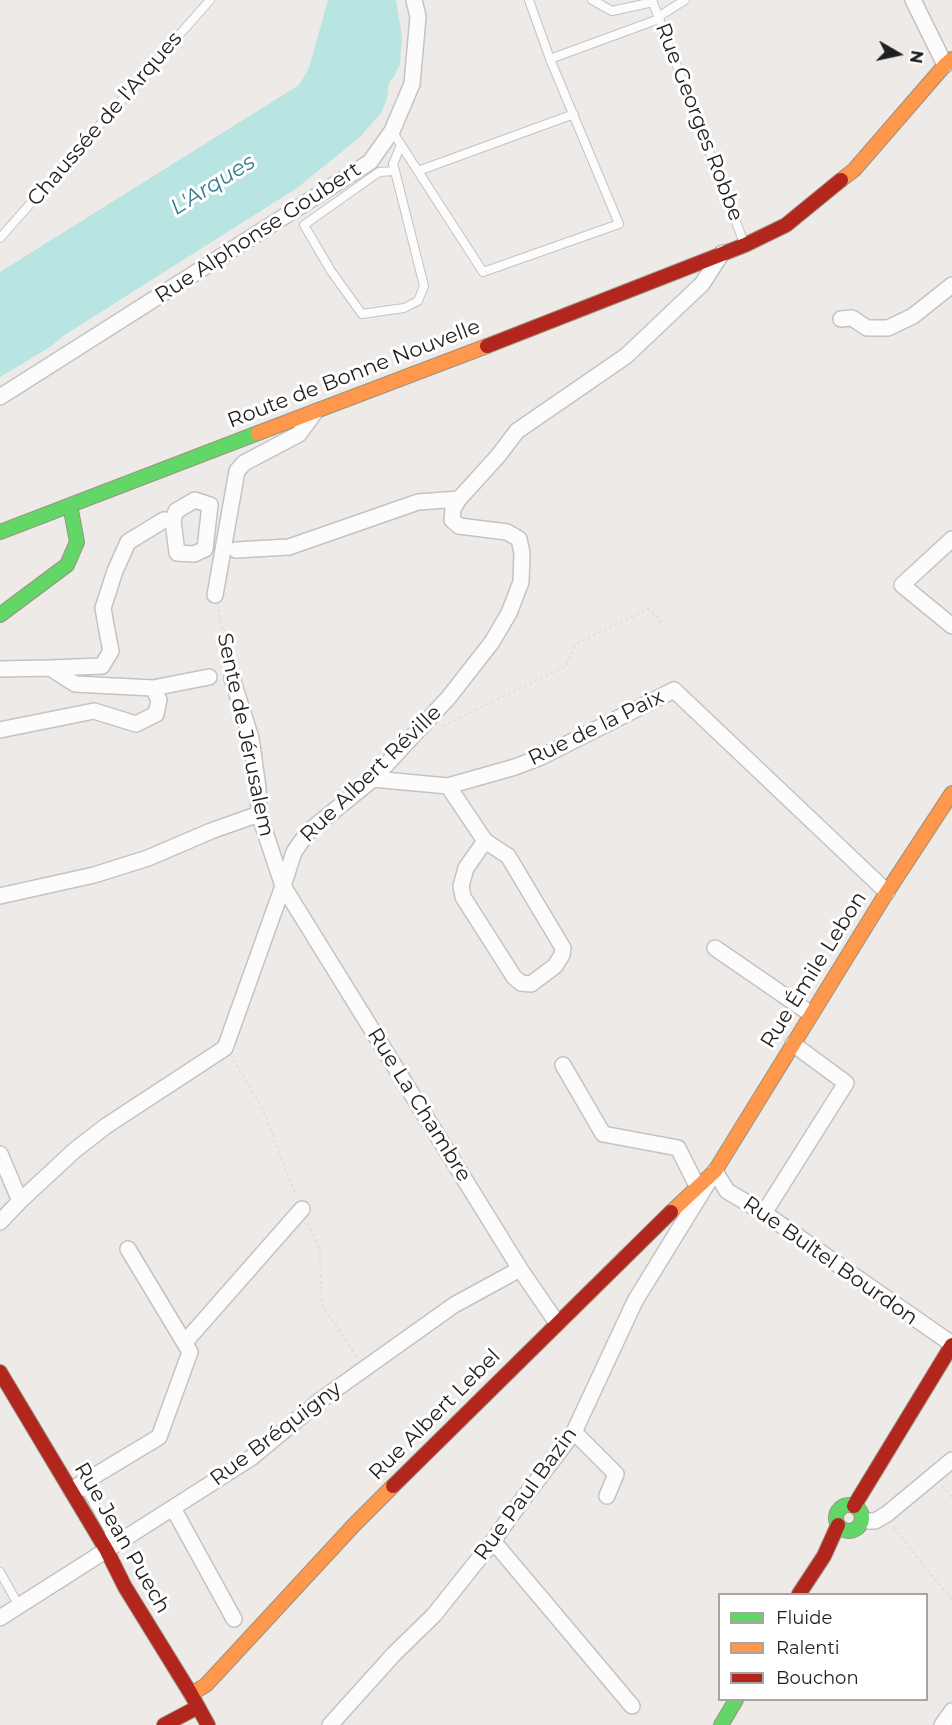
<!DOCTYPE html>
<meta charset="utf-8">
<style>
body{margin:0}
#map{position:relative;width:952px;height:1725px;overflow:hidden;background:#eeeae8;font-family:Montserrat,sans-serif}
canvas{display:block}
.legend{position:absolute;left:718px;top:1593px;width:210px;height:108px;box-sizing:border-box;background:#fff;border:2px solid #a5a5a5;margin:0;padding:8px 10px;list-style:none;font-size:18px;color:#1f1f1f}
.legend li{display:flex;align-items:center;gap:12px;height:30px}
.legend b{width:30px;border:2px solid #a5a5a5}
.north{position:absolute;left:868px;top:24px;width:60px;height:60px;-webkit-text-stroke:4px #fff;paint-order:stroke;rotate:99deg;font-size:16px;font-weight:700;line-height:24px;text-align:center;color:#1f1f1f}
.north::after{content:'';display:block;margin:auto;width:21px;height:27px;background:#1f1f1f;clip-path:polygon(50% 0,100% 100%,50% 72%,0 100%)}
</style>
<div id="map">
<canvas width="952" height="1725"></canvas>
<ul class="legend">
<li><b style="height:8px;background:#63d668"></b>Fluide</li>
<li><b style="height:8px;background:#ff974d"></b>Ralenti</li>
<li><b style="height:8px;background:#b3261e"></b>Bouchon</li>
</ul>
<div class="north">N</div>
</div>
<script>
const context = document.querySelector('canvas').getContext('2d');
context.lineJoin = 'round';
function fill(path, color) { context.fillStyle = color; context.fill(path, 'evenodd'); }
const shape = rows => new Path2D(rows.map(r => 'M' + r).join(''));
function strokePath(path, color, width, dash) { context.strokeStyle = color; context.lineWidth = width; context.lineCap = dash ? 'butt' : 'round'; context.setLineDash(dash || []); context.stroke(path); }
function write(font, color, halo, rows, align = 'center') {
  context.font = font + ' Montserrat,sans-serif'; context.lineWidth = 6; context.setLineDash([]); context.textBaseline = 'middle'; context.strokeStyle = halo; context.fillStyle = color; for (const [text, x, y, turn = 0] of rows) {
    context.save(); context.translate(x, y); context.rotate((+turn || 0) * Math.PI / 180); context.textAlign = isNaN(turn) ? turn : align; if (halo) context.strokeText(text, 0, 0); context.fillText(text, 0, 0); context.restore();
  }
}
fill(shape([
 [328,0,396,0,402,36,400,64,394,77,389,82,387,99,381,113,360,137,297,188,63,336,50,347,0,377,0,272,299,85,309,68]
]), '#b8e5e1');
const lane = shape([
 [592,0,612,11,653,2],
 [652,0,744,243],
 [658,17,685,0],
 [550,59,659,19],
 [392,131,483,272,619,224,550,59,529,0],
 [395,171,379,172,304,225,331,271,362,314,404,308,418,301,424,286,395,171,393,164,401,145],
 [418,171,574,114],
 [0,238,210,0],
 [75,1491,88,1492,109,1531,108,1543],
 [0,1572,19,1606]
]);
const street = shape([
 [913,0,945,65],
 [841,319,852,318,867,328,888,328,913,316,952,285],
 [0,397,370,162,392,131,412,84,418,17,414,0],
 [952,539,902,585,952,626],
 [236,550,289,547,418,502,459,499],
 [215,595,237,471,244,463,299,434,315,412],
 [50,668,102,666,111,651,107,631,103,608,115,571,128,542,164,520,173,521,177,553,194,554,205,549,210,505,195,500,176,511,173,521],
 [0,669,50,668,75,684,153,688,159,700,156,714,136,724,94,711,0,730],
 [232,678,251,738,258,788,259,814,283,886,520,1269,557,1323],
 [153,688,209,677],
 [373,779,448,786,515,767,541,757,674,690,887,892],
 [448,786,485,841,508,856,563,948,562,955,555,966,531,984,521,983,514,977,463,897,461,886,466,868,485,841],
 [0,896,94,875,148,858,211,831,259,814],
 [715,948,811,1014],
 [563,1065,603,1134,678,1148,697,1186],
 [0,1154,20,1201],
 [764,1213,846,1083,793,1044],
 [0,1222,20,1201,75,1150,106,1126,225,1048,283,886,294,852,308,832,373,779,449,697,492,642,509,613,521,582,522,553,519,539,507,532,459,526,452,520,453,509,459,499,498,456,517,431,626,356,702,284,722,253],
 [185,1342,302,1209],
 [574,1432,616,1474,607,1496],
 [71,1490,159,1437,190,1352,128,1249],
 [173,1508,234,1619],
 [862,1521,875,1521,887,1514,952,1460],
 [493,1541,632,1706],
 [0,1618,251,1458,322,1399,454,1305,520,1269],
 [330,1725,394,1654,434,1615,493,1541,523,1499,574,1432,635,1301,715,1171,727,1191,764,1213,952,1344],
 [942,1725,952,1711]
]);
const fast = shape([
 [0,532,258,433],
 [0,615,67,565,77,542,70,505],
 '836 1518a13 13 0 1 1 26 0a13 13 0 1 1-26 0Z',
 [721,1725,736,1700]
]);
const slow = shape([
 [841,180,854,170,945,65,952,59],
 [258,433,487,346],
 [671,1212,715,1171,887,892,952,793],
 [191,1694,206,1685,354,1525,393,1486]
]);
const jam = shape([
 [487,346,745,245,786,225,841,180],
 [0,1372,107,1551,125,1587,191,1694,208,1725],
 [393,1486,671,1212],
 [854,1506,952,1345],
 [799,1594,824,1556,838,1525],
 [164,1725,198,1707]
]);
strokePath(lane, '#c5c3c2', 10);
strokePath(street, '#c5c3c2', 18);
strokePath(fast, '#99937e', 16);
strokePath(slow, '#99937e', 16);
strokePath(jam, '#99937e', 16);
strokePath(shape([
 [218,609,229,666],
 [443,726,566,666,576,644,648,609,659,618,662,626],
 [233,1060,261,1105,296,1196],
 [308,1223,320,1250,322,1305,357,1357],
 [942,1486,952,1497],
 [894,1527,901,1537,952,1600],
 [949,1598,952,1593]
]), '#ebd9dc', 2, [3, 3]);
strokePath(lane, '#fcfcfc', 8);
strokePath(street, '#fcfcfc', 15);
strokePath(fast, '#63d668', 14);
strokePath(slow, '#ff974d', 14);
strokePath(jam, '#b3261e', 14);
write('21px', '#1f1f1f', '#fff', [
 ["Chaussée de l'Arques",105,119,-49],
 ["Rue Georges Robbe",699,122,69],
 ["Rue Alphonse Goubert",258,233,-33],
 ["Route de Bonne Nouvelle",354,374,-21],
 ["Rue de la Paix",596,728,-26],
 ["Sente de Jérusalem",245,735,78],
 ["Rue Albert Réville",371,774,-44],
 ["Rue Émile Lebon",814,970,-58],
 ["Rue La Chambre",419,1105,58],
 ["Rue Bultel Bourdon",830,1261,35],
 ["Rue Albert Lebel",435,1415,-45],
 ["Rue Bréquigny",276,1434,-37],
 ["Rue Paul Bazin",526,1494,-54],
 ["Rue Jean Puech",122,1538,60]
]);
write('italic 22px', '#367c8f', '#fff', [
 ["L'Arques",213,185,-32]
]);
</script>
